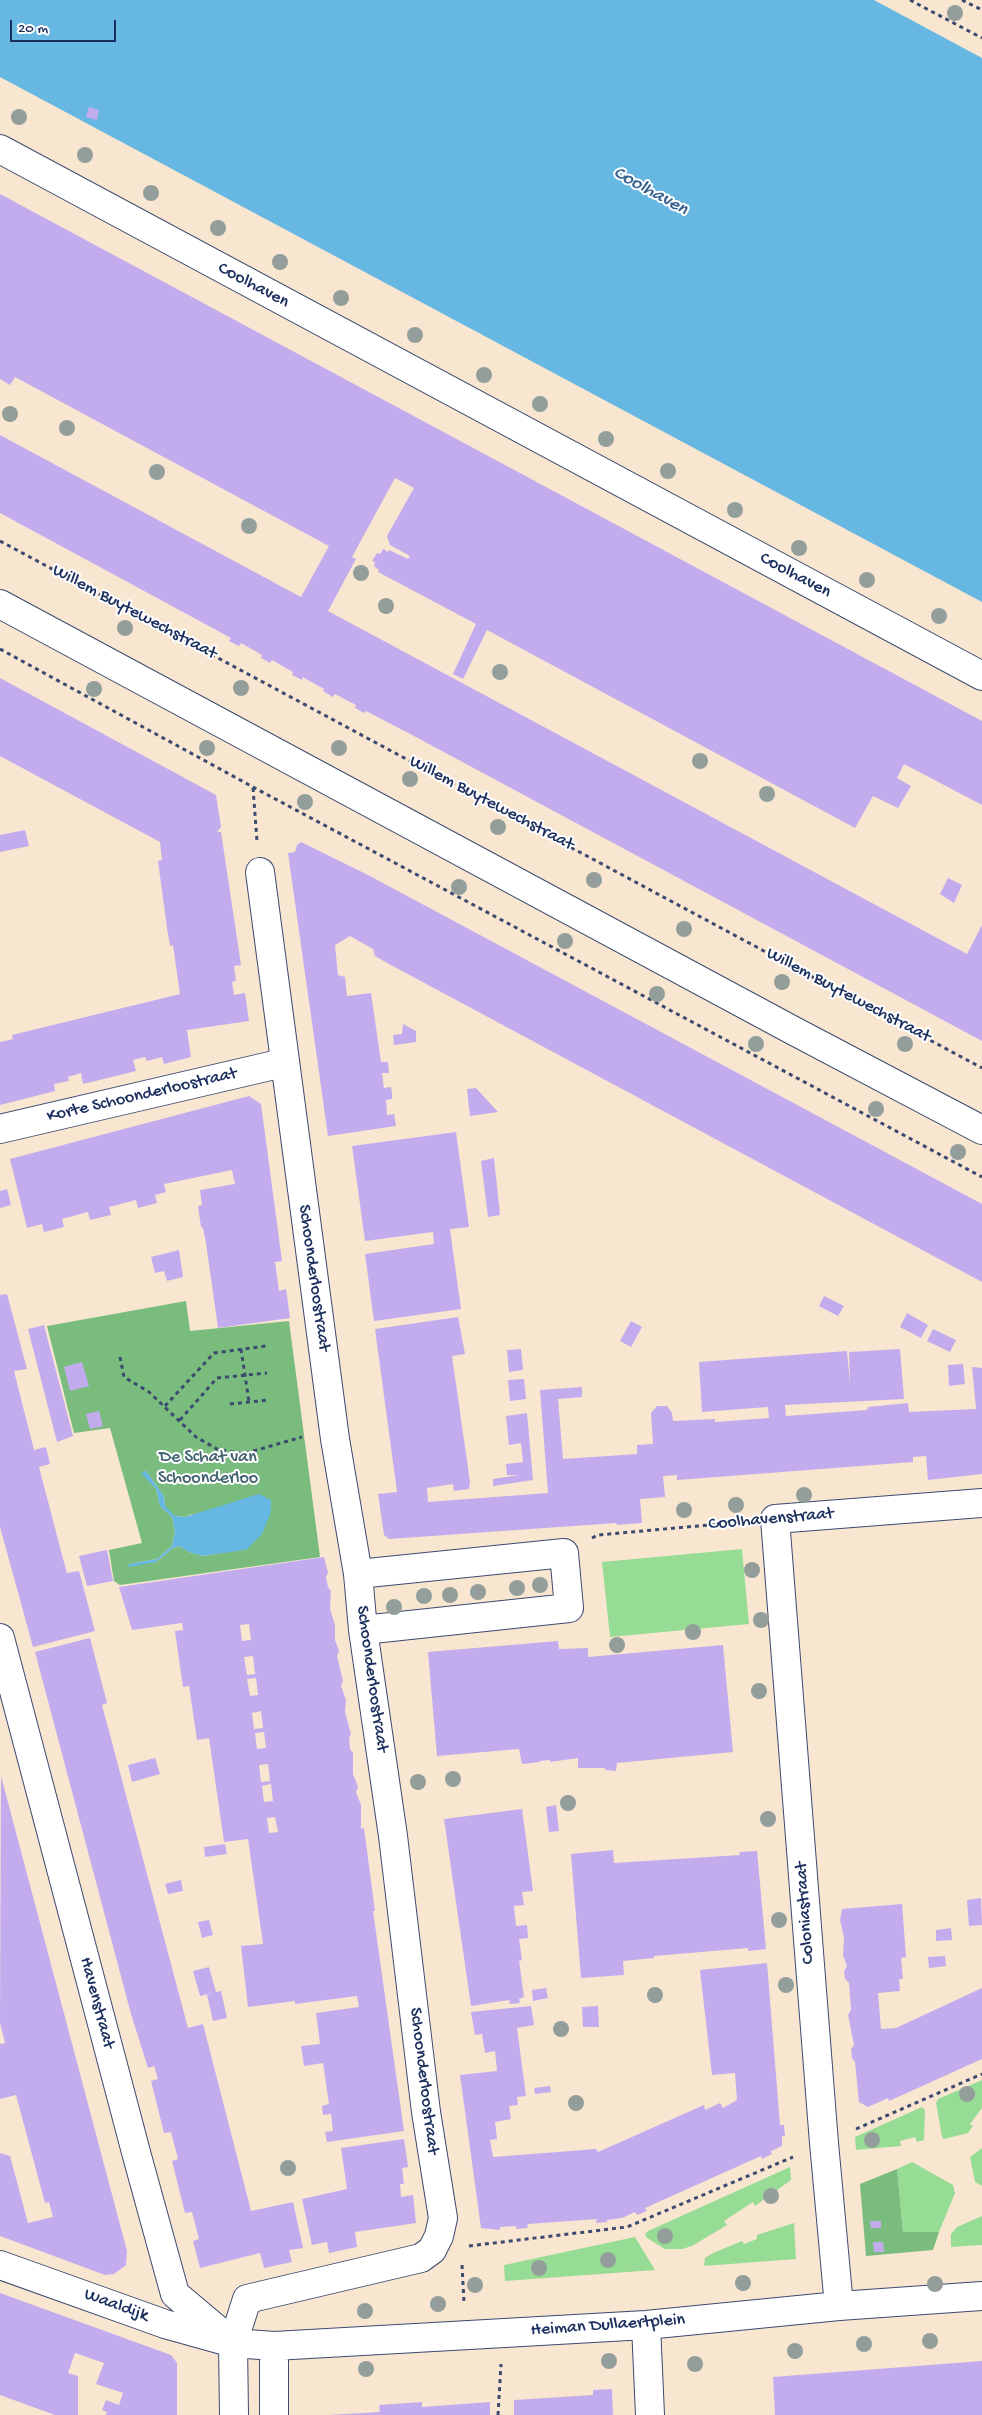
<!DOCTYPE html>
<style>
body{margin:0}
#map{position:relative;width:982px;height:2415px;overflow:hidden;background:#f8e6d1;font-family:"Gochi Hand",sans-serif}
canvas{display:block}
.scale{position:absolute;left:10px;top:20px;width:106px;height:22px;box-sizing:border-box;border:2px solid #1b2f5e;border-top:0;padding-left:6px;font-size:15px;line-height:18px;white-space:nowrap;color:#1b2f5e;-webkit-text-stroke:4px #fff;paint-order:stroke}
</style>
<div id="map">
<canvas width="982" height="2415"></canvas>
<div class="scale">20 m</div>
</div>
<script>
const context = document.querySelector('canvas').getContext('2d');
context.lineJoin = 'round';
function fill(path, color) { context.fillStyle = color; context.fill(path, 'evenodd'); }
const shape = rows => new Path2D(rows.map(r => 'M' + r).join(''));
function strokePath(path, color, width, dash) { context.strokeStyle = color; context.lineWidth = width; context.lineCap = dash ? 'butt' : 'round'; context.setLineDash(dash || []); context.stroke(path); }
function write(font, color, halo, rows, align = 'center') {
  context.font = font + ' "Gochi Hand",sans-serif'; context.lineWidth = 4; context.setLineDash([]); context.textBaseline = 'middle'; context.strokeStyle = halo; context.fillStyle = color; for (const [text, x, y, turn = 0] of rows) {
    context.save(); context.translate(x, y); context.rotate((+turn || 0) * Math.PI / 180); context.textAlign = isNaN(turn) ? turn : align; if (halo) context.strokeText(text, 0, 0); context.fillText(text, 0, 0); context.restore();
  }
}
fill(shape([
 [742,1549,749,1624,610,1637,602,1562],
 [982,2080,982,2108,970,2124,973,2126,968,2133,944,2139,942,2137,936,2103,938,2099],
 [922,2107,925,2110,924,2140,917,2142,915,2137,900,2141,901,2146,856,2150,855,2137],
 [982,2148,982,2186,975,2182,970,2157],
 [912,2162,953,2185,955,2193,939,2232,903,2232,897,2169],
 [790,2167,791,2180,755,2206,753,2202,724,2221,727,2225,692,2246,682,2249,665,2249,647,2238,645,2234,648,2231],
 [982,2216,982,2245,951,2247,951,2234,957,2227],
 [794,2223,796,2259,704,2266,705,2258,713,2253,742,2241,744,2244,757,2239,757,2235],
 [635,2237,655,2270,505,2281,504,2265]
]), '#97dc95');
fill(shape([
 [186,1301,190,1331,289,1321,320,1557,120,1585,114,1581,109,1550,142,1543,110,1428,74,1433,47,1326],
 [146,1471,164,1496,165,1506,169,1512,175,1516,185,1517,192,1514,247,1549,203,1556,189,1552,179,1546,173,1548,156,1562,129,1564,157,1559,172,1546,175,1531,172,1517,160,1506,156,1489,142,1473],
 [897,2169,903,2232,939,2232,933,2250,866,2256,860,2184]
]), '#79bc7e');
fill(shape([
 [0,0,874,0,982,58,982,602,0,77],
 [146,1471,164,1496,165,1506,175,1516,185,1517,259,1494,271,1500,271,1512,262,1534,247,1549,238,1551,203,1556,189,1552,179,1546,173,1548,156,1562,128,1567,129,1564,157,1559,172,1546,175,1531,172,1517,160,1506,156,1489,141,1473]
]), '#66b7e1');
fill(shape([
 [89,107,99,110,97,120,86,117],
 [0,194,982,721,982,805,904,764,897,778,911,786,898,808,873,796,855,828,487,630,463,679,453,674,476,624,378,572,379,570,374,566,375,562,372,561,377,553,380,554,383,549,388,552,389,550,408,559,410,556,390,545,387,536,414,488,395,478,352,557,356,559,328,611,967,954,982,925,982,1041,414,736,366,711,364,713,355,708,356,705,335,694,333,697,323,691,324,689,306,679,303,677,302,680,292,675,293,672,272,660,270,663,267,661,261,658,262,655,241,643,239,646,229,641,231,638,0,513,0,435,301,597,329,546,15,377,10,385,0,379],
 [0,678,216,795,221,827,217,832,221,832,241,965,234,966,236,981,232,982,234,995,245,993,249,1021,187,1030,191,1057,164,1064,162,1057,147,1061,145,1057,133,1060,136,1071,83,1084,81,1073,68,1077,69,1081,54,1084,55,1091,0,1105,0,1042,13,1039,12,1035,180,994,173,945,170,946,167,928,158,861,162,860,160,842,0,756],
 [25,830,29,846,0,852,0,835],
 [301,842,368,875,982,1204,982,1282,389,964,375,956,373,949,350,936,335,945,338,975,345,977,347,996,371,993,381,1062,388,1062,389,1073,382,1073,384,1088,391,1087,392,1093,392,1099,386,1100,387,1115,394,1114,396,1126,328,1136,288,853,295,852,297,845],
 [948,878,962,885,954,903,940,894],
 [403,1024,416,1031,416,1042,394,1045,393,1035,402,1034],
 [476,1088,498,1112,470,1116,467,1089],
 [249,1096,261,1104,282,1261,275,1262,279,1291,286,1289,290,1318,218,1328,206,1243,203,1228,201,1227,198,1206,202,1205,200,1190,235,1184,232,1170,164,1184,166,1192,155,1195,157,1203,138,1208,136,1200,109,1207,111,1215,90,1220,88,1212,62,1219,64,1227,44,1232,42,1224,27,1228,10,1159],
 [456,1132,469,1227,450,1229,461,1309,374,1321,365,1254,434,1244,433,1232,365,1241,352,1146],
 [494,1158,500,1215,488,1217,481,1161],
 [7,1189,11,1205,0,1208,0,1191],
 [179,1250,183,1277,167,1281,164,1271,155,1273,151,1257],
 [7,1294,27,1369,14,1371,34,1450,46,1447,50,1464,39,1467,62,1555,67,1573,79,1571,95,1631,33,1647,0,1527,0,1295],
 [824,1296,844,1306,838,1316,819,1306],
 [907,1313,928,1325,921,1338,900,1327],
 [458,1317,465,1354,452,1356,470,1482,469,1489,454,1491,453,1484,427,1488,428,1502,548,1493,540,1390,582,1387,582,1397,558,1399,563,1459,637,1454,637,1445,653,1444,651,1413,657,1406,667,1406,672,1413,673,1421,715,1419,715,1422,769,1418,768,1407,702,1412,699,1362,847,1351,850,1385,849,1352,900,1349,904,1399,785,1405,786,1416,867,1410,868,1407,908,1403,909,1412,976,1409,972,1367,982,1368,982,1474,928,1480,926,1456,913,1457,913,1462,677,1480,677,1475,663,1476,665,1497,640,1499,642,1523,617,1525,616,1523,389,1539,384,1535,378,1494,397,1492,375,1329],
 [631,1321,642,1327,631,1347,620,1341],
 [44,1325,73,1436,57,1442,28,1329],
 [933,1329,956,1340,950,1352,927,1341],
 [521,1349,523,1370,509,1372,507,1350],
 [82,1362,89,1386,70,1391,64,1367],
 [963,1364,965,1384,949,1386,948,1365],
 [524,1379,526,1399,510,1401,508,1380],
 [99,1411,103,1426,90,1429,86,1414],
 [527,1413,533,1480,493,1486,493,1479,519,1475,507,1475,506,1464,523,1462,521,1443,509,1445,506,1416],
 [107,1550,113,1581,87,1586,79,1556],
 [324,1557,328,1573,326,1577,328,1587,331,1591,330,1609,335,1625,335,1640,339,1651,337,1656,343,1681,341,1686,346,1700,345,1712,351,1734,349,1738,350,1749,353,1753,353,1774,358,1787,356,1792,361,1805,361,1829,364,1828,375,1911,373,1911,404,2131,327,2142,325,2132,333,2131,331,2114,323,2115,322,2106,329,2104,323,2063,304,2066,301,2046,320,2044,316,2013,359,2007,357,1996,295,2004,295,2001,248,2007,241,1946,263,1944,248,1839,224,1842,209,1738,197,1740,189,1686,183,1687,175,1631,183,1630,182,1623,132,1630,119,1587],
 [249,1624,251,1640,242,1641,240,1625],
 [253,1656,255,1674,247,1675,244,1657],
 [256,1678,258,1695,250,1696,247,1679],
 [261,1711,263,1728,254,1729,252,1713],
 [264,1732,266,1748,257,1749,255,1733],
 [268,1764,270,1781,261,1782,259,1765],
 [271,1784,273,1801,264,1802,262,1786],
 [275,1817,278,1832,269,1833,267,1818],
 [90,1638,107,1703,102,1705,188,2028,203,2024,251,2211,293,2202,303,2248,289,2250,292,2262,264,2268,260,2253,200,2268,193,2241,199,2239,192,2212,185,2213,172,2161,178,2159,171,2132,164,2133,151,2081,158,2079,154,2066,148,2068,131,2014,35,1652],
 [558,1641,559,1649,588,1648,588,1657,723,1645,733,1752,617,1763,616,1771,605,1770,605,1768,578,1768,578,1758,550,1762,550,1760,540,1761,540,1762,522,1764,519,1749,437,1756,428,1652],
 [155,1758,160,1774,132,1782,128,1765],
 [1,1776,127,2251,126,2265,114,2274,105,2275,0,2236,0,2153,10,2156,28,2223,53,2217,49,2202,45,2203,16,2095,0,2099,0,2044,5,2043,0,2023],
 [556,1805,559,1831,549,1832,546,1807],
 [522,1809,533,1891,522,1892,524,1905,514,1906,516,1926,527,1925,528,1938,519,1939,522,1960,519,1961,524,1997,519,1999,520,2003,510,2004,509,2000,471,2006,444,1819],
 [225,1844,227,1854,205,1857,204,1847],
 [613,1850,614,1863,740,1855,739,1852,757,1851,766,1949,748,1951,748,1948,654,1956,654,1958,623,1961,624,1975,581,1978,571,1854],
 [181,1880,183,1891,168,1894,165,1884],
 [981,1898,982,1925,969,1926,967,1900],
 [902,1904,906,1957,901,1958,903,1979,899,1979,900,1991,878,1993,881,2029,896,2028,982,1988,982,2059,889,2101,888,2098,868,2107,859,2102,855,2062,852,2058,851,2049,854,2045,848,2015,851,2010,849,1983,845,1979,844,1971,847,1966,843,1955,844,1937,840,1920,842,1909],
 [209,1920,213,1935,202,1938,198,1922],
 [951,1928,952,1940,936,1941,936,1930],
 [945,1956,946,1966,929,1968,928,1957],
 [767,1963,780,2125,784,2125,785,2136,782,2136,782,2146,771,2151,772,2154,762,2159,761,2156,645,2208,647,2211,637,2215,635,2212,622,2218,607,2220,607,2222,596,2223,597,2219,528,2224,527,2228,516,2229,516,2226,500,2227,500,2230,481,2228,460,2075,497,2071,495,2051,485,2053,482,2034,475,2035,471,2012,531,2006,534,2025,517,2028,526,2096,517,2097,518,2105,509,2106,511,2119,495,2122,497,2139,490,2140,493,2157,596,2149,598,2152,704,2105,705,2110,720,2103,723,2108,737,2100,735,2073,712,2075,700,1970],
 [209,1967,216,1992,221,1991,227,2018,213,2021,207,1995,212,1993,200,1996,193,1971],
 [546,1988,548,1998,533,2001,532,1990],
 [598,2006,599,2027,583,2027,582,2007],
 [550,2086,551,2092,535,2094,534,2088],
 [404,2139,408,2167,402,2168,404,2184,400,2184,401,2197,413,2195,416,2223,355,2232,357,2247,329,2253,327,2242,312,2245,302,2199,347,2189,341,2148],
 [870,2221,881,2221,881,2228,871,2228],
 [873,2242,883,2242,884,2252,874,2252],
 [0,2293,171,2355,177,2363,177,2415,106,2415,107,2412,102,2410,106,2400,119,2405,123,2393,96,2384,104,2363,75,2353,68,2373,78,2376,78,2415,55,2415,0,2395],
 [982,2361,982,2415,775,2415,773,2377],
 [612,2389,613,2415,514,2415,514,2400,593,2395,593,2390],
 [422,2402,422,2407,490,2402,490,2415,329,2415,380,2412,379,2405]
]), '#c3acee');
const minor = shape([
 [0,149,982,676],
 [0,604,794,1031,982,1130],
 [0,1129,283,1063],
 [358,1574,564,1553,569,1608,363,1630],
 [0,1638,137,2156,175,2294,226,2337],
 [0,2265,165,2324,233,2343,274,2346,646,2325,839,2306,982,2296],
 [839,2306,824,2143,775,1519,982,1503],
 [646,2325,650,2415],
 [274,2346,274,2415],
 [234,2415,233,2343,247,2299,421,2258,432,2250,439,2236,443,2218,426,2112,393,1836,363,1630,358,1574,335,1439,260,872]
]);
strokePath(minor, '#3c4a6f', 30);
strokePath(shape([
 [910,0,982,38],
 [962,0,982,10],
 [0,541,982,1068],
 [0,649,253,787,982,1177],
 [253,788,257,841],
 [241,1349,249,1402],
 [120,1357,124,1377,149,1392,196,1437,217,1449,243,1454,302,1437],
 [230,1404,269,1400],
 [165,1406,214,1353,266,1346],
 [180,1420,217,1378,267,1373],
 [592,1538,598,1535,742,1522],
 [856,2129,982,2074],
 [469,2246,627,2227,793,2157],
 [462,2265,464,2303],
 [498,2415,501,2364]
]), '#3c4a6f', 3, [4, 4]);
strokePath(minor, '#fff', 28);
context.fillStyle = '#939e9b';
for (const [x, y] of [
 [955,13],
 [19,117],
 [85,155],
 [151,193],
 [218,228],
 [280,262],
 [341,298],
 [415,335],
 [484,375],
 [540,404],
 [10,414],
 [67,428],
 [606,439],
 [668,471],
 [157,472],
 [735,510],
 [249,526],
 [799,548],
 [361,573],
 [867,580],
 [386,606],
 [939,616],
 [125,628],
 [500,672],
 [241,688],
 [94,689],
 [207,748],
 [339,748],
 [700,761],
 [410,779],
 [767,794],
 [305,802],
 [498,827],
 [594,880],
 [459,887],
 [684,929],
 [565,941],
 [782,982],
 [657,994],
 [756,1044],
 [905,1044],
 [876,1109],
 [958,1152],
 [804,1495],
 [736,1505],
 [684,1510],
 [752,1570],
 [540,1585],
 [517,1588],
 [478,1592],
 [450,1595],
 [424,1596],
 [394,1607],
 [761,1620],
 [693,1632],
 [617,1645],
 [759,1691],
 [453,1779],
 [418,1782],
 [568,1803],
 [768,1819],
 [779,1920],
 [786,1985],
 [655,1995],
 [561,2029],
 [967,2094],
 [576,2103],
 [872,2140],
 [288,2168],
 [771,2196],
 [665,2236],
 [608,2260],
 [539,2268],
 [743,2283],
 [935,2284],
 [475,2285],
 [438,2304],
 [365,2311],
 [930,2341],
 [864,2344],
 [795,2351],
 [609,2361],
 [695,2364],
 [366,2369]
]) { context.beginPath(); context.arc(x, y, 8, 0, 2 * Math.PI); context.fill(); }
write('18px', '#1b2f5e', '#fff', [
 ["Coolhaven",253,286,28],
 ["Coolhaven",795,576,28],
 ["Willem Buytewechstraat",134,613,28],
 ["Willem Buytewechstraat",491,804,28],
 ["Willem Buytewechstraat",848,996,28],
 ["Korte Schoonderloostraat",142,1096,-13],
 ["Schoonderloostraat",313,1278,82],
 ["Coolhavenstraat",771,1520,-5],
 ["Schoonderloostraat",371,1679,82],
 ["Coloniastraat",806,1913,-94],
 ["Havenstraat",96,2003,75],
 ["Schoonderloostraat",423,2081,83],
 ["Waaldijk",116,2306,20],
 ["Heiman Dullaertplein",608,2326,-4]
]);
write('18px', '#40636e', '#fff', [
 ["De Schat van",208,1458],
 ["Schoonderloo",208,1479]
]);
write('italic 19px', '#355f8c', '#fff', [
 ["Coolhaven",650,192,29]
]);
</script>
